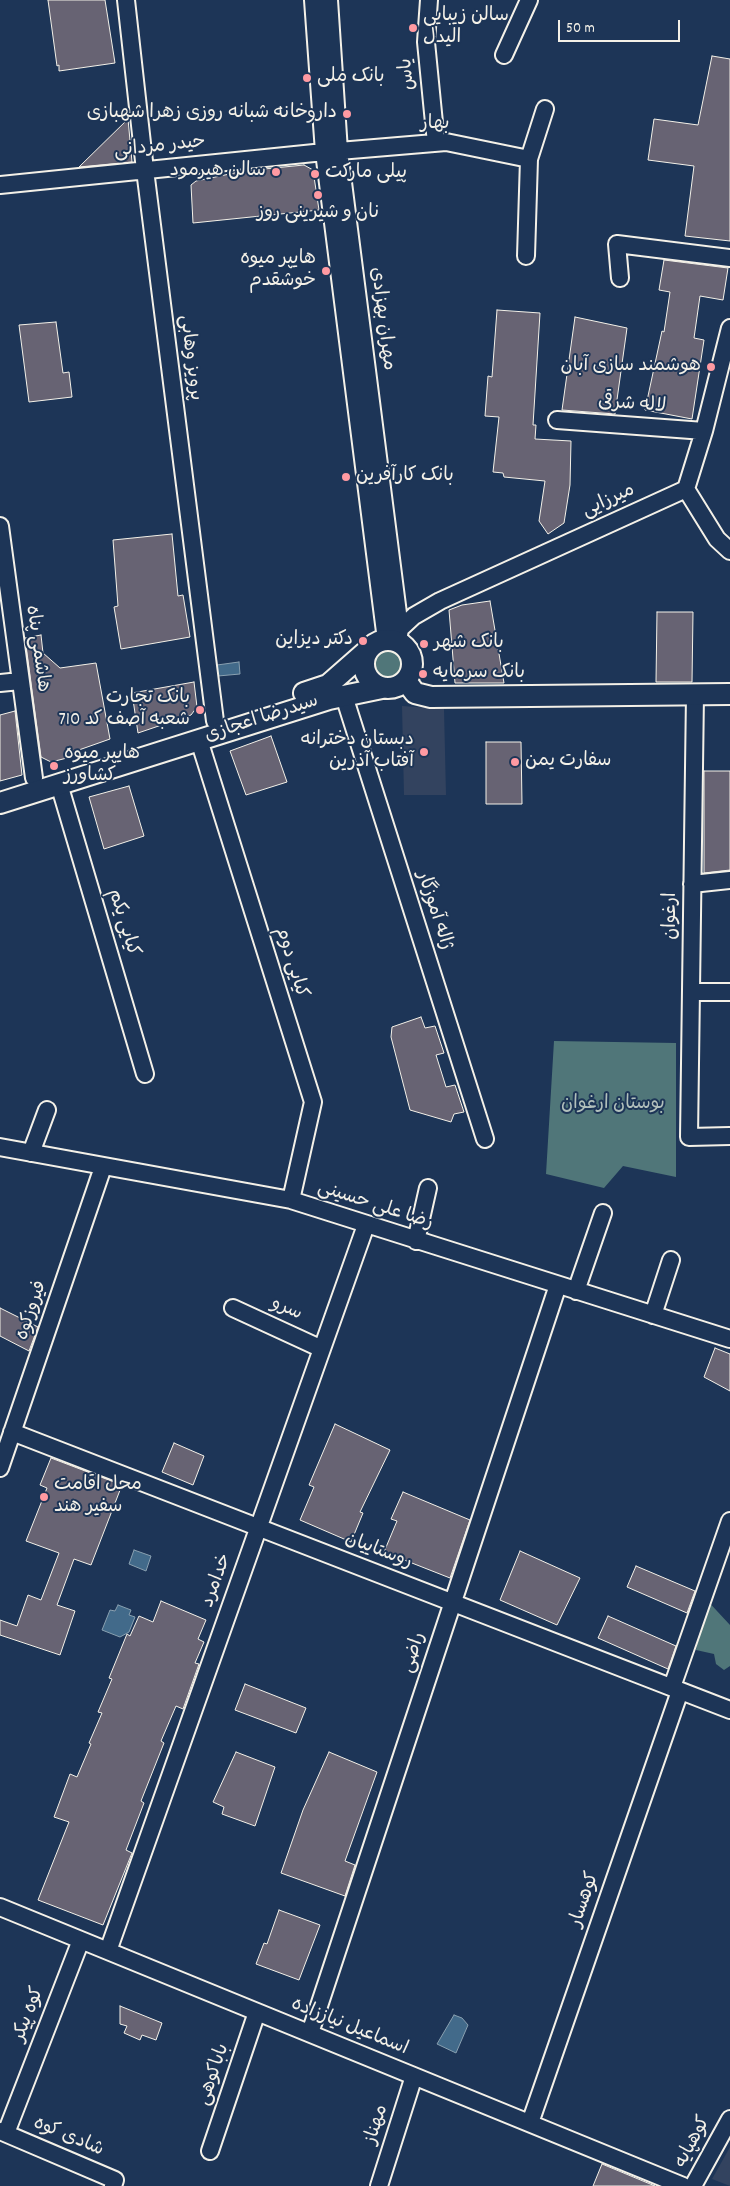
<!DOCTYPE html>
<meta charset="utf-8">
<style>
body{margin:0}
#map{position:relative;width:730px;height:2186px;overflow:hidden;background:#1d3557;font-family:Dekko,sans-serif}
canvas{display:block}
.scale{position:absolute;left:558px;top:20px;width:122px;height:22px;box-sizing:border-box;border:2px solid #f4f1e8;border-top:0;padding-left:6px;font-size:15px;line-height:18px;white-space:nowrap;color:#f4f1e8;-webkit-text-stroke:4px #1d3557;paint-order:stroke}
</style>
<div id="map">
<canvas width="730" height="2186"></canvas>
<div class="scale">50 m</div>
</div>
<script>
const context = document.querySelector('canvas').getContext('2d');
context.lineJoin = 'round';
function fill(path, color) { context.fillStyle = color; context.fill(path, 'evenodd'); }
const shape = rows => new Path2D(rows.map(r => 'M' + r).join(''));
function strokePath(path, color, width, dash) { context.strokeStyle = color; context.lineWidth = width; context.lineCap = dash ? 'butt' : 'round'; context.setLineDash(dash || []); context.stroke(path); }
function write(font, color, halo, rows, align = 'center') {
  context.font = font + ' Dekko,"Playpen Sans Arabic",sans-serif'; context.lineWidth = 4; context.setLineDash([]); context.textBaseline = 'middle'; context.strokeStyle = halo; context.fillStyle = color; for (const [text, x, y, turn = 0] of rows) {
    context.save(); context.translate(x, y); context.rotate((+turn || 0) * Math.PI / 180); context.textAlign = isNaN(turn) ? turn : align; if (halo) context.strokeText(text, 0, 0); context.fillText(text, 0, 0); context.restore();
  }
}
fill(shape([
 [402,706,444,709,446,795,404,795],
 [730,2147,730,2186,712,2179]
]), '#33435f');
fill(shape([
 '368 664a20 20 0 1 1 40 0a20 20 0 1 1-40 0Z',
 [554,1041,676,1043,676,1177,623,1166,604,1188,546,1174],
 [704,1597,730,1625,730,1666,724,1670,716,1664,714,1654,696,1650]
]), '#507679');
const water = shape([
 [239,662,240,674,218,676,217,665,239,662],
 [134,1550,151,1556,146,1571,129,1564,134,1550],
 [118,1605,131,1610,129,1615,135,1617,129,1632,120,1637,102,1630,110,1610,115,1611,118,1605],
 [454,2015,462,2018,468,2025,456,2053,437,2044,454,2015]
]);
fill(water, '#426a8a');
strokePath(water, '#89a0b0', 1);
const building = shape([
 [48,0,105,0,115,63,59,71,59,65,57,66,48,0],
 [712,56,730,59,730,241,685,236,694,166,648,160,654,119,698,125,712,56],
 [128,119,132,162,79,167,128,119],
 [304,165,313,170,319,210,193,223,191,185,196,181,244,171,304,165],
 [664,260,728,268,723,300,700,296,694,338,704,340,692,419,645,410,662,331,664,332,670,292,659,290,664,260],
 [497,310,540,313,533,425,536,425,535,439,571,441,570,485,564,523,548,534,539,521,545,481,504,477,503,473,493,472,499,417,485,416,488,376,492,377,497,310],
 [575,317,627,328,615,414,562,410,575,317],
 [56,322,63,373,69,372,72,397,29,402,19,325,56,322],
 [172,534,178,596,183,595,190,637,121,649,114,607,118,606,113,540,172,534],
 [490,601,504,683,455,683,449,610,462,605,490,601],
 [657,612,693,612,692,682,656,682,657,612],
 [41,635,43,653,60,668,96,663,110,739,76,751,75,756,51,762,41,757,25,638,41,635],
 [194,682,197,707,191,715,138,733,132,693,194,682],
 [15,711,22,775,0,781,0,715,15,711],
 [271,736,287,782,246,795,230,751,271,736],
 [486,742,521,742,522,804,486,804,486,742],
 [704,771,730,771,730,870,704,873,704,771],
 [129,786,144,836,104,849,89,797,129,786],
 [421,1017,425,1028,435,1026,444,1053,436,1055,446,1087,455,1085,464,1112,454,1114,451,1122,410,1110,391,1037,392,1027,421,1017],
 [0,1308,38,1327,29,1351,0,1336,0,1308],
 [715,1348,730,1354,730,1391,704,1377,715,1348],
 [335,1424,390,1450,360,1512,363,1513,351,1542,300,1520,314,1487,309,1485,335,1424],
 [174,1443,204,1456,193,1485,162,1472,174,1443],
 [51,1458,122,1485,91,1565,74,1559,57,1605,75,1611,60,1655,0,1635,0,1620,17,1626,28,1595,41,1600,59,1553,26,1541,47,1488,40,1485,51,1458],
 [403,1492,470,1520,450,1578,384,1552,397,1521,391,1519,403,1492],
 [520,1551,580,1578,557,1625,500,1600,520,1551],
 [636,1566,695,1591,687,1613,627,1587,636,1566],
 [161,1601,206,1620,198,1639,204,1642,195,1663,199,1664,183,1709,176,1706,161,1741,164,1743,141,1801,144,1803,126,1850,132,1853,103,1925,38,1900,69,1822,54,1817,70,1774,77,1777,91,1744,89,1743,102,1713,98,1712,112,1679,109,1678,127,1634,130,1636,139,1616,153,1622,161,1601],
 [608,1616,676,1646,668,1669,598,1638,608,1616],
 [245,1684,306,1708,296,1733,235,1710,245,1684],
 [236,1752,275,1767,255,1826,222,1814,224,1807,213,1802,236,1752],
 [329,1752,377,1772,345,1861,355,1865,345,1896,281,1873,303,1810,329,1752],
 [279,1910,320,1925,299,1980,256,1964,264,1943,267,1944,279,1910],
 [120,2006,162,2023,156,2040,142,2035,140,2040,124,2033,127,2026,120,2024,120,2006],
 [602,2164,655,2186,593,2186,602,2164]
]);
fill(building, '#676373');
strokePath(building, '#f4f1e8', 1);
const minor = shape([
 [126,0,145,170,215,721],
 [313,0,324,152,386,640],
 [329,0,339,151,400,629,398,641],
 [429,0,426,42,436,143],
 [504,55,529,0],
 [339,151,446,142,529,159],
 [0,185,324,152],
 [526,256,529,159,545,109],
 [620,278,617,244,730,258],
 [557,420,704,431],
 [686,489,717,539,730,551],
 [0,526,34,778],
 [400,629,414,616,440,601,686,489,704,431,730,328],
 [0,683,20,681],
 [695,694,689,1137,730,1136],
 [344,696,485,1139],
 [199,740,313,1102,291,1200],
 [59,784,145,1074],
 [692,884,730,880],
 [692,992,730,992],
 [0,1147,291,1200,730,1339],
 [31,1153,47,1110],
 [416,1241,428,1188],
 [576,1291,603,1213],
 [233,1308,322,1349],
 [653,1315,671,1260],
 [12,1432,730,1710],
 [0,1468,103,1167],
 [672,1687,730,1521],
 [0,1907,683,2186],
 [108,1951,366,1225],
 [310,2033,558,1285],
 [530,2123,680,1691],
 [0,2131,115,2180,113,2186],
 [6,2133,81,1940],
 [210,2151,257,2012],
 [379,2186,414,2076],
 [693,2186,730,2119]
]);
const major = shape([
 '364 664a24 24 0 1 1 48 0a24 24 0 1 1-48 0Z',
 [406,681,415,693,431,697,730,694],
 [304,693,328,685,369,649],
 [0,803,329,699,382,688]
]);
strokePath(minor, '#f4f1e8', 20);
strokePath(major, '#f4f1e8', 24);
strokePath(minor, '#1d3557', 16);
strokePath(major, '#1d3557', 20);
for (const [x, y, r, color] of [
 [413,28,5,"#ff9aa2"],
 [307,78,5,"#ff9aa2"],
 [347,114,5,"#ff9aa2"],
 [276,172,5,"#ff9aa2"],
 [315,174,5,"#ff9aa2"],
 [318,195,5,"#ff9aa2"],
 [326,271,5,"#ff9aa2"],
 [711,367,5,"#ff9aa2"],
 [346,477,5,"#ff9aa2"],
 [363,641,5,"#ff9aa2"],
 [424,644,5,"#ff9aa2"],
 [423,674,5,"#ff9aa2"],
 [200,710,5,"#ff9aa2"],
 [424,752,5,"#ff9aa2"],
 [515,762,5,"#ff9aa2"],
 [54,766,5,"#ff9aa2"],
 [44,1497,5,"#ff9aa2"]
]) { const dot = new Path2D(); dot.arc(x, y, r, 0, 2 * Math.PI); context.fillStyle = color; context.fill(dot); strokePath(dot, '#1d3557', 2); }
write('19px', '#f4f1e8', '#1d3557', [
 ["سالن زیبایی",423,17],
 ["الیدل",423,39],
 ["بانک ملی",317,78],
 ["داروخانه شبانه روزی زهرا شهبازی",337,114,"right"],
 ["سالن هیرمود",266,172,"right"],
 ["پیلی مارکت",325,174],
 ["نان و شیرینی روز",318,214,"center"],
 ["هایپر میوه",316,260,"right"],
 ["خوشقدم",316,282,"right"],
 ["هوشمند سازی آبان",701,367,"right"],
 ["بانک کارآفرین",356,477],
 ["دکتر دیزاین",353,641,"right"],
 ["بانک شهر",434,644],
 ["بانک سرمایه",433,674],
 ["بانک تجارت",190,699,"right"],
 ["شعبه آصف کد 710",190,721,"right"],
 ["دبستان دخترانه",414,741,"right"],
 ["آفتاب آذرین",414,763,"right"],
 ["هایپر میوه",64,755],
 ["کشاورز",64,777],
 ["سفارت یمن",525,762],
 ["محل اقامت",54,1486],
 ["سفیر هند",54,1508]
], 'left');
write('19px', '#f4f1e8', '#1d3557', [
 ["یاس",409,74,-96],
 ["بهار",435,125],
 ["حیدر مردانی",160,148,-6],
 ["مهران بهزادی",381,319,83],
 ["پرویز وهابی",189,358,83],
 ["لاله شرقی",632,406,4],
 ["میرزایی",609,502,-25],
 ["هاشمی پناه",36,649,82],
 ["سیدرضا اعجازی",262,720,-18],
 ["ژاله آموزگار",433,911,72],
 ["ارغوان",672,916,-90],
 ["کیایی یکم",122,923,73],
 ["کیایی دوم",290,963,73],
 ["رضا علی حسینی",375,1207,18],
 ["سرو",286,1310,25],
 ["فیروزکوه",33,1311,-71],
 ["روستاییان",378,1552,21],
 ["خدامرد",218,1581,-70],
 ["راضی",415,1653,-72],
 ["کوهسار",586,1900,-71],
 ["کوه پیکر",30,2015,-69],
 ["اسماعیل نیاززاده",349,2028,22],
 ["باباکوهی",215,2075,-71],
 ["مهناز",378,2125,-72],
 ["شادی کوه",68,2138,23],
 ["کوهپایه",694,2143,-62]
]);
write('19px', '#b2c0bc', '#1d3557', [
 ["بوستان ارغوان",613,1105]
]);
</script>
